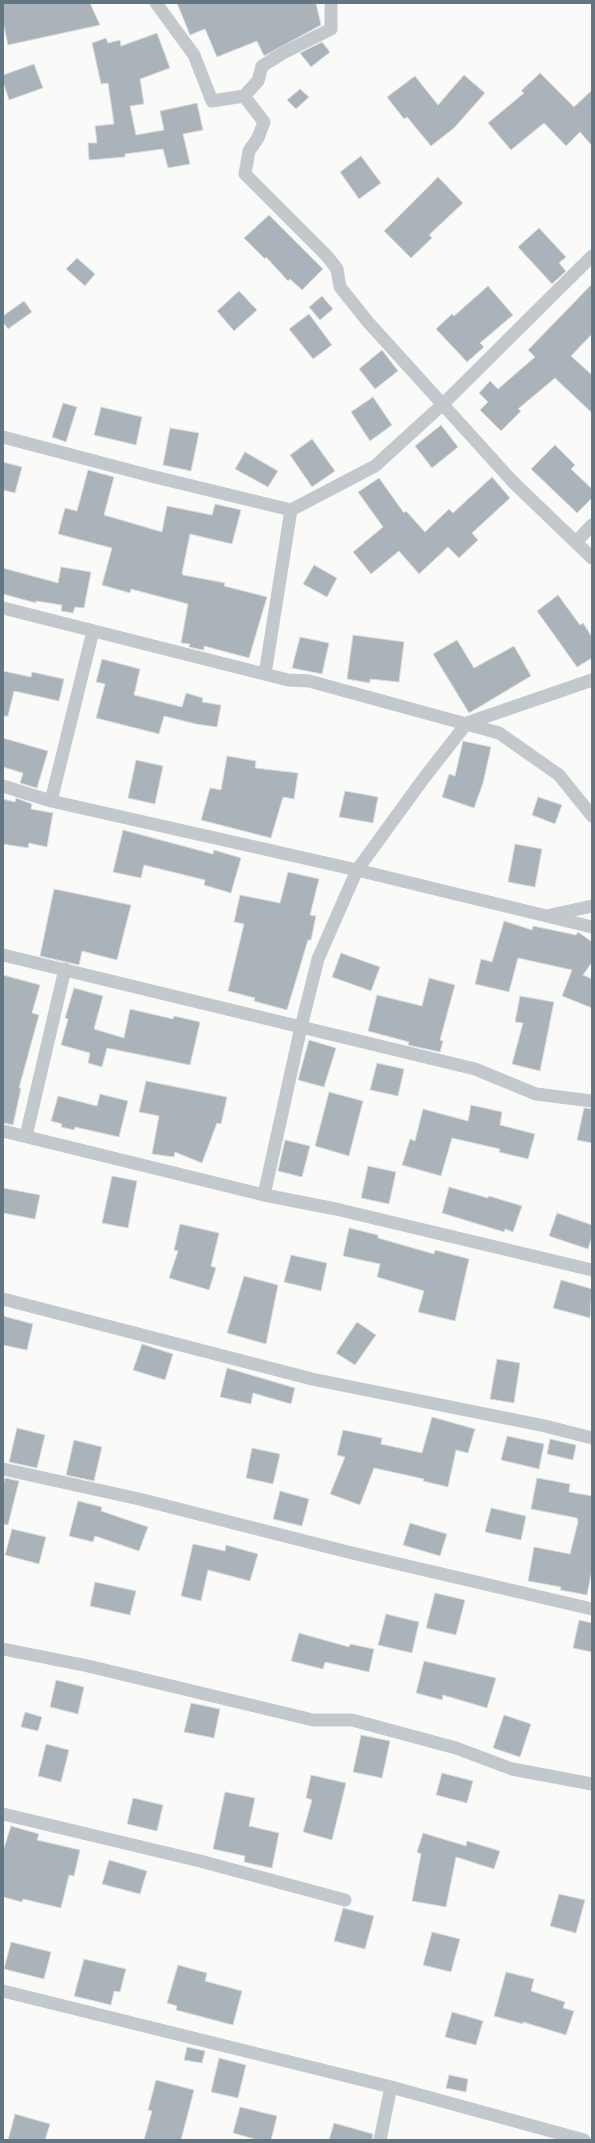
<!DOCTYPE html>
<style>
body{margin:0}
#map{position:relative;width:595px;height:2143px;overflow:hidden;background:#fafaf8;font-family:"Golos Text",sans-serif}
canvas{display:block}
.frame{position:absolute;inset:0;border:4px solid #657683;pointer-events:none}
</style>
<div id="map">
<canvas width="595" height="2143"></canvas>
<div class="frame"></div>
</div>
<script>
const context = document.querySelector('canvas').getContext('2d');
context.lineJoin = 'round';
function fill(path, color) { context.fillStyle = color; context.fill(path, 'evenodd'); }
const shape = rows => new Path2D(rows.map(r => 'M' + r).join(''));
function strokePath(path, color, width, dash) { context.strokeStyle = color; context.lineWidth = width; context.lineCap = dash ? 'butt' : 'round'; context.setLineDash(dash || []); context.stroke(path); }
const building = shape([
 [3,3,90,3,100,25,8,45,3,22,3,3],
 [177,3,316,3,321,25,264,56,257,41,217,57,205,29,190,35,177,3],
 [157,33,170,68,140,79,144,104,130,106,136,135,164,130,160,111,197,103,203,130,183,134,190,164,168,168,163,149,125,154,125,157,89,160,88,143,97,143,95,126,114,124,108,83,101,84,92,43,106,38,108,43,120,40,121,46,157,33],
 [322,42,330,52,311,67,300,53,322,42],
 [34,64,43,88,9,100,3,82,3,75,34,64],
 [540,73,574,107,592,90,592,146,580,132,566,146,544,123,511,150,488,123,524,93,521,91,540,73],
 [464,75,485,93,454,128,431,146,407,117,404,119,387,97,415,76,438,105,464,75],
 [300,89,309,97,296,109,287,100,300,89],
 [361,156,381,183,359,199,340,172,361,156],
 [438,177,463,203,429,235,432,238,411,258,384,231,438,177],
 [269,215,323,269,302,290,290,279,288,281,266,257,265,259,244,238,269,215],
 [539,228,566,257,559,263,566,271,552,284,518,247,539,228],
 [77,258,95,274,85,286,66,269,77,258],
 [592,284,592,334,571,356,592,375,592,413,555,378,518,409,521,411,501,431,480,410,488,402,479,393,490,381,498,389,535,357,528,350,592,284],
 [488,286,513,315,480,343,484,347,467,362,436,329,452,314,454,316,488,286],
 [239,291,257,310,234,331,217,311,239,291],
 [322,296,333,309,320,320,309,307,322,296],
 [24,301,32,312,8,329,3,322,3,316,24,301],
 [309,314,332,345,313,359,289,329,309,314],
 [382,350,398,371,375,389,359,369,382,350],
 [373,397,392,425,370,441,351,412,373,397],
 [63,403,77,407,66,442,52,437,63,403],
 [101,407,142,417,136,445,94,435,101,407],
 [441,425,458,447,432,468,415,446,441,425],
 [170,428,199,433,191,471,163,465,170,428],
 [312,439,335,471,312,487,290,455,312,439],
 [555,445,575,465,571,469,592,489,592,498,577,513,531,469,555,445],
 [245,452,278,471,268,487,235,469,245,452],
 [3,462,22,467,15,493,3,490,3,462],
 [88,470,114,477,104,515,162,532,167,506,212,515,215,504,241,510,232,544,190,534,182,573,183,575,225,583,224,586,267,597,249,658,204,646,204,650,198,649,189,647,190,644,181,643,188,604,131,589,130,593,102,585,112,548,58,534,65,508,77,511,88,470],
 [492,477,510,498,472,533,478,540,459,558,448,547,419,574,399,551,371,574,353,552,383,527,358,492,379,478,404,513,406,511,425,532,449,509,453,513,492,477],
 [314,565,337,578,327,597,303,584,314,565],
 [61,567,91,572,84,608,75,607,73,613,61,611,62,605,36,601,36,603,3,594,3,568,58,583,61,567],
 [558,595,580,625,583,623,592,637,592,658,577,667,537,611,558,595],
 [353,635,404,642,399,682,370,679,370,683,347,679,353,635],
 [300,637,329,643,322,674,292,668,300,637],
 [457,640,474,668,514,646,531,676,469,713,433,654,457,640],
 [102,659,140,669,134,695,182,707,186,693,203,698,202,702,221,705,217,727,196,724,164,716,159,734,96,718,105,684,96,682,102,659],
 [3,671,31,677,32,672,64,679,59,701,14,691,8,716,3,716,3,671],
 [3,738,48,751,37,788,20,783,23,773,3,767,3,738],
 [463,741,491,747,483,783,474,808,442,797,449,774,455,776,463,741],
 [227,756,256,761,255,768,298,773,294,799,283,797,271,838,201,820,210,788,221,790,227,756],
 [136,760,163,766,155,804,128,798,136,760],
 [345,791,378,797,373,823,339,817,345,791],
 [538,797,562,805,555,824,532,815,538,797],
 [16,798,32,804,31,809,53,813,47,847,29,843,28,848,3,844,3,799,15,802,16,798],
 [123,830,213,854,214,850,241,858,231,893,204,885,205,880,144,865,141,878,113,872,123,830],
 [515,844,542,849,535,887,508,882,515,844],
 [288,872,319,879,310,915,316,916,311,940,308,940,287,1010,254,1001,255,998,228,991,244,924,234,922,240,895,280,903,288,872],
 [54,889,131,905,117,960,82,951,79,965,40,956,54,889],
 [504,921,532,930,533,926,576,935,578,932,592,942,592,962,583,975,592,979,592,1008,562,996,572,970,518,958,509,992,475,984,481,959,492,962,504,921],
 [341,953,380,967,371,991,332,977,341,953],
 [3,975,40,985,32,1013,39,1015,19,1088,21,1088,13,1125,3,1123,3,975],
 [429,978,455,985,440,1040,443,1041,440,1052,408,1045,409,1042,368,1031,377,995,422,1006,429,978],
 [74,988,103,996,94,1029,124,1038,130,1009,173,1019,174,1016,200,1022,190,1065,107,1048,102,1067,88,1063,90,1053,61,1045,68,1019,65,1018,74,988],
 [520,996,554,1002,540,1071,512,1064,523,1023,515,1022,520,996],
 [309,1040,336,1048,324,1087,298,1080,309,1040],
 [377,1063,404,1069,398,1096,370,1090,377,1063],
 [146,1081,227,1097,221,1124,217,1123,202,1163,175,1152,174,1157,152,1154,159,1116,139,1112,146,1081],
 [329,1092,363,1101,349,1156,315,1146,329,1092],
 [100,1094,128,1101,119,1137,75,1127,74,1130,61,1127,62,1124,51,1121,58,1096,97,1106,100,1094],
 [471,1105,502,1112,500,1125,535,1134,528,1159,499,1152,500,1149,452,1138,441,1176,402,1165,410,1139,415,1141,423,1109,468,1121,471,1105],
 [584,1108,592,1109,592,1143,577,1140,584,1108],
 [285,1140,310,1146,302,1177,278,1171,285,1140],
 [368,1166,396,1172,389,1204,361,1198,368,1166],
 [112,1176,137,1181,128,1228,102,1223,112,1176],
 [449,1187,488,1198,489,1196,522,1206,513,1232,505,1229,504,1232,442,1213,449,1187],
 [3,1188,40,1195,35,1219,3,1213,3,1188],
 [557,1213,592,1225,592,1236,588,1249,549,1236,557,1213],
 [180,1224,219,1233,211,1266,216,1268,209,1290,169,1278,178,1251,174,1250,180,1224],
 [349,1228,378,1235,378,1238,434,1254,435,1250,469,1259,455,1321,418,1312,424,1291,377,1277,380,1264,343,1256,349,1228],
 [291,1255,327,1263,321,1291,284,1282,291,1255],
 [244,1276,278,1285,266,1344,227,1333,244,1276],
 [561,1280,592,1289,590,1318,553,1308,561,1280],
 [3,1316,33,1324,27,1350,3,1345,3,1316],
 [357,1322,376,1335,355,1365,336,1353,357,1322],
 [142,1344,173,1354,165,1380,133,1370,142,1344],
 [497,1359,520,1363,514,1403,490,1399,497,1359],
 [227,1368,295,1388,291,1404,253,1393,251,1404,220,1397,227,1368],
 [432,1417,475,1429,468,1453,456,1450,448,1487,423,1481,424,1479,374,1468,360,1505,330,1494,345,1457,337,1455,343,1430,382,1438,381,1444,422,1453,432,1417],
 [17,1428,45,1435,37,1468,9,1462,17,1428],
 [507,1436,544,1444,539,1469,501,1460,507,1436],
 [550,1439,576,1445,573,1460,547,1454,550,1439],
 [74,1440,102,1447,94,1481,66,1475,74,1440],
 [252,1448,280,1454,273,1484,246,1478,252,1448],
 [5,1478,19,1481,8,1525,3,1524,3,1486,5,1478],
 [537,1478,570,1484,569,1492,592,1496,592,1570,587,1595,560,1590,561,1587,528,1581,534,1547,570,1554,578,1522,577,1518,531,1509,537,1478],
 [280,1491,309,1499,302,1526,273,1519,280,1491],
 [78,1501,102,1507,101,1511,148,1527,139,1551,95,1536,93,1542,69,1536,78,1501],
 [491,1508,526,1516,521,1540,485,1532,491,1508],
 [410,1523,447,1534,440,1556,403,1545,410,1523],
 [12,1529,46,1537,39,1564,5,1555,12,1529],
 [193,1544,225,1551,226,1545,258,1554,250,1581,208,1570,201,1601,181,1596,193,1544],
 [95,1582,136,1591,130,1615,90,1606,95,1582],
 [435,1593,465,1600,456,1635,426,1628,435,1593],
 [386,1614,419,1622,412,1653,378,1645,386,1614],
 [579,1620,592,1623,592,1652,573,1648,579,1620],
 [299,1633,349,1647,350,1644,374,1649,369,1672,325,1662,323,1669,291,1661,299,1633],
 [424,1661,496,1678,487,1708,443,1695,442,1700,416,1693,424,1661],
 [56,1680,84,1687,78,1714,50,1707,56,1680],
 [191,1703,220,1709,214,1738,184,1732,191,1703],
 [25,1712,42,1717,38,1731,21,1727,25,1712],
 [504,1715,531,1724,520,1757,493,1748,504,1715],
 [361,1735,390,1741,382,1778,353,1772,361,1735],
 [46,1744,69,1750,61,1782,38,1776,46,1744],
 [442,1773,473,1781,467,1803,436,1795,442,1773],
 [311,1775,346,1783,332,1840,303,1832,312,1800,306,1798,311,1775],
 [225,1792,255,1798,249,1826,279,1833,272,1868,244,1862,245,1856,213,1849,225,1792],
 [133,1798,163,1805,157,1831,127,1824,133,1798],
 [11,1826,39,1834,37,1840,80,1850,74,1876,69,1875,61,1908,23,1899,22,1902,3,1897,3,1851,11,1826],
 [423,1833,466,1846,467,1841,500,1851,494,1869,456,1857,446,1907,412,1901,421,1854,417,1852,423,1833],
 [109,1860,147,1871,140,1894,102,1884,109,1860],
 [559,1894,585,1900,576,1933,550,1926,559,1894],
 [343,1908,374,1916,365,1949,334,1941,343,1908],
 [432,1932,460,1939,451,1972,423,1965,432,1932],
 [11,1942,51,1952,44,1979,4,1969,11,1942],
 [84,1959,126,1969,120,1992,114,1991,111,2005,74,1996,84,1959],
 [178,1965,207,1973,205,1981,242,1991,233,2025,176,2010,177,2006,167,2003,178,1965],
 [506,1972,534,1979,531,1991,565,2002,563,2008,574,2011,566,2035,523,2022,523,2024,494,2016,506,1972],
 [452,2012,483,2021,476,2045,445,2037,452,2012],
 [187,2047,205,2051,202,2063,184,2060,187,2047],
 [219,2058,246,2065,238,2098,211,2092,219,2058],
 [449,2075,468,2079,466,2092,446,2088,449,2075],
 [156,2080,194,2090,181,2140,144,2140,152,2111,148,2110,156,2080],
 [240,2107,277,2116,271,2140,258,2140,233,2133,240,2107],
 [15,2114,50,2124,45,2140,8,2140,15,2114],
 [334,2123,373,2134,372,2140,329,2140,334,2123]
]);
fill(building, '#aab3b9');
strokePath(building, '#dcdcda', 1);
strokePath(shape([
 [156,3,194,55,212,101,244,96,258,81,262,66,285,52,331,29,331,3],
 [244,96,264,122,258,138,249,151,245,174,327,256,337,269,340,287,368,322,513,482,592,558],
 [3,437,151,476,291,510],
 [576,542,592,525],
 [3,608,288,680,309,681,499,733,559,775,592,816],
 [265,674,291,510,375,466,443,404,592,256],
 [3,786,51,801,357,870,592,927],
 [51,801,93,631],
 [551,915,592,906],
 [3,955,475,1069,536,1094,592,1101],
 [3,1131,264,1195,336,1209,592,1270],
 [26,1136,65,969],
 [264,1195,301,1027,318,959,357,870,424,778,467,723,592,680],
 [3,1299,312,1379,545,1426,592,1438],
 [3,1469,139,1499,352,1553,592,1609],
 [3,1649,88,1666,313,1720,352,1720,456,1748,512,1769,592,1784],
 [3,1814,200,1861,345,1900],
 [3,1991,391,2087,584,2140],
 [380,2140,391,2087]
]), '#c3c8cc', 13);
</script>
